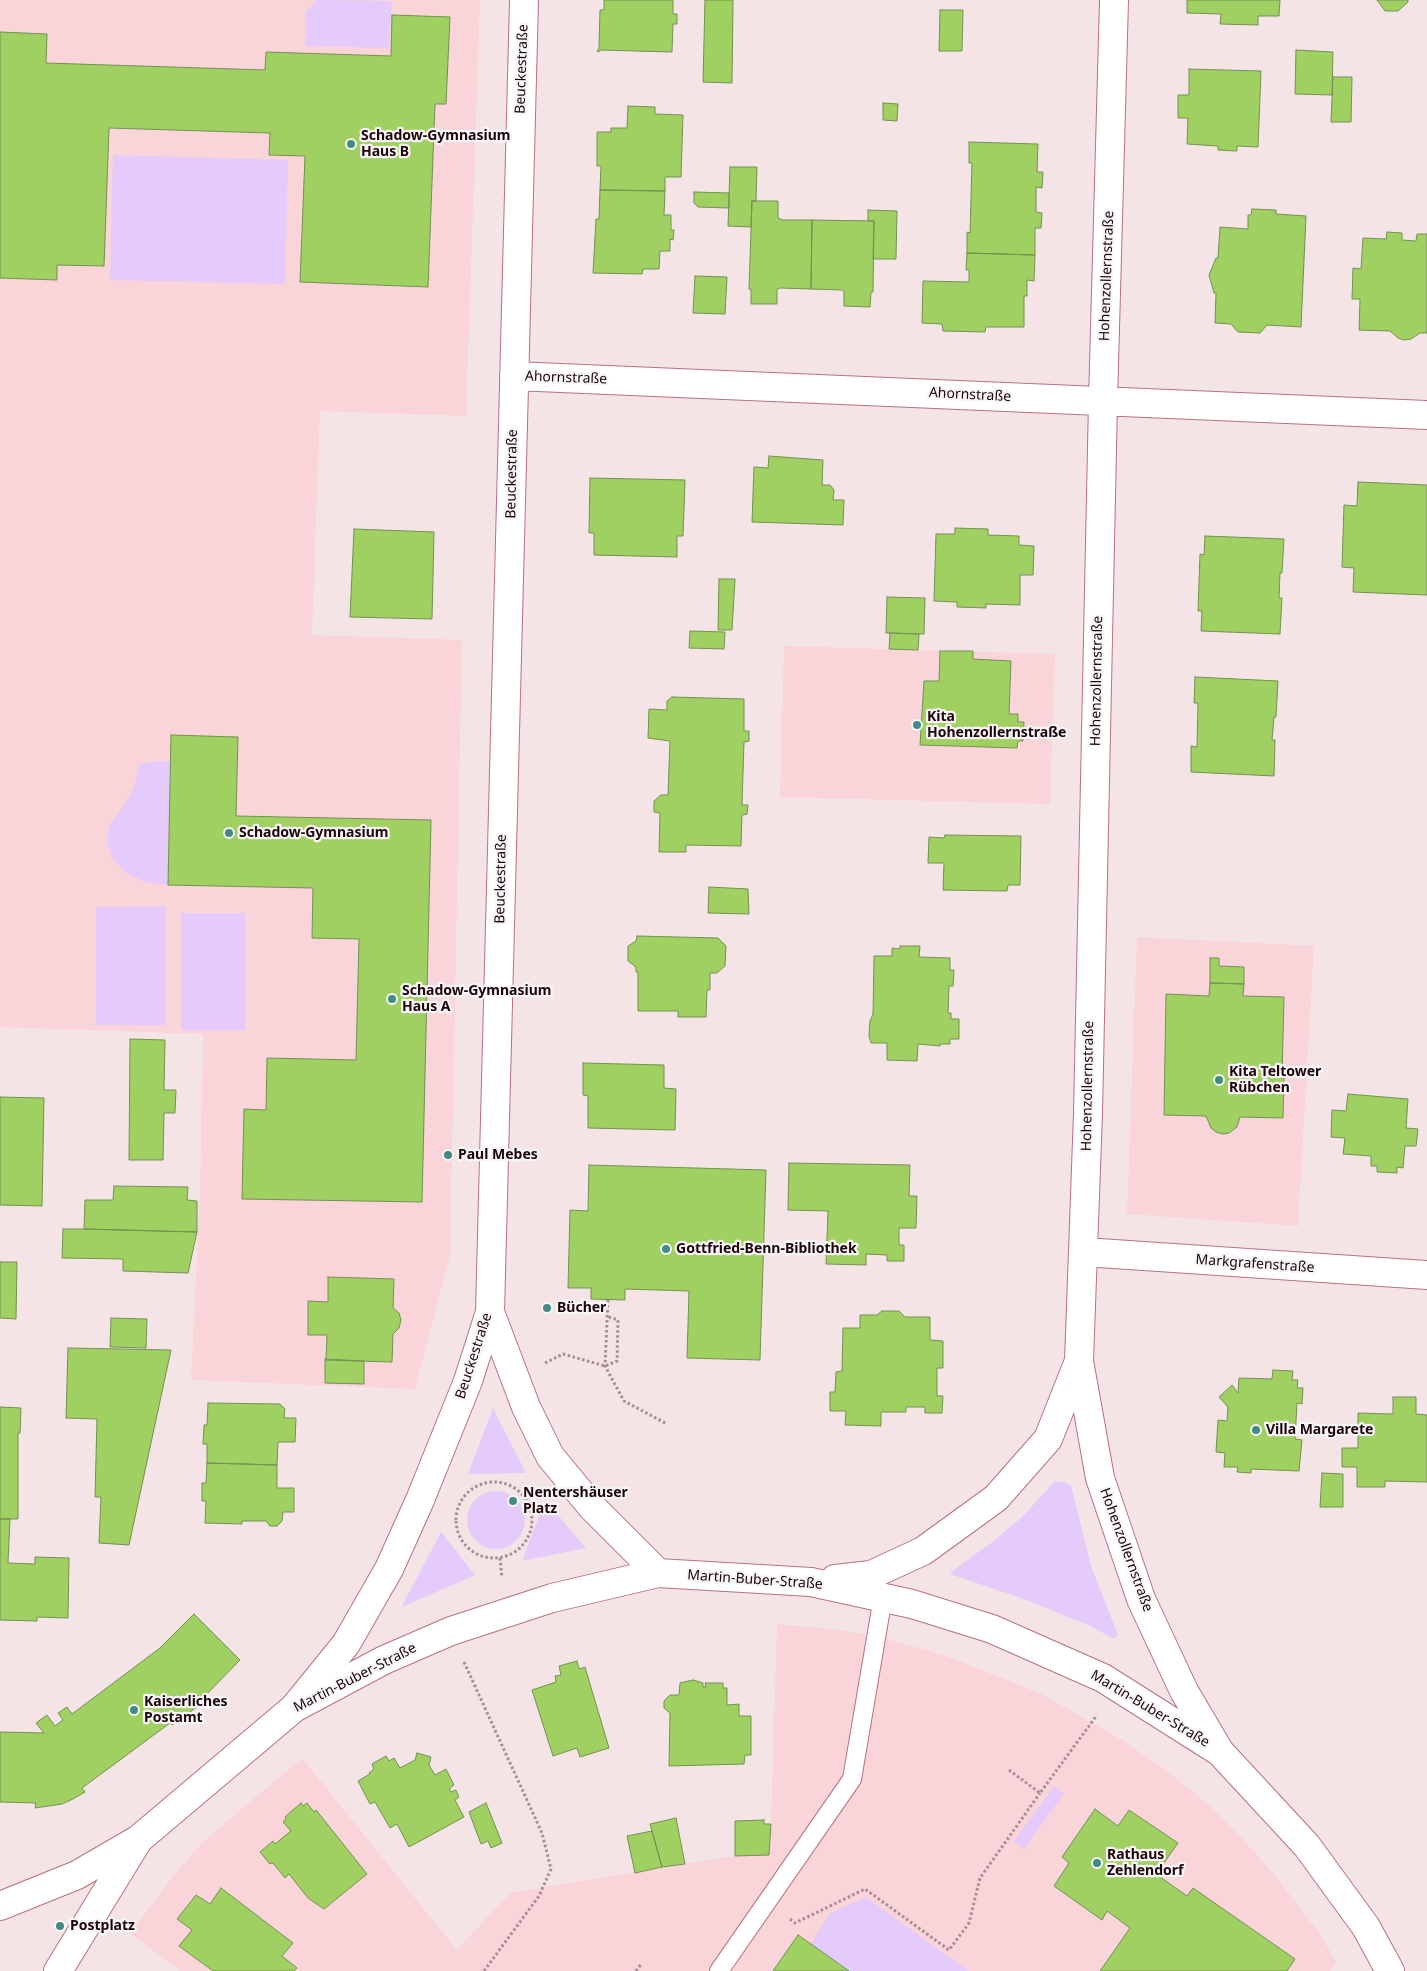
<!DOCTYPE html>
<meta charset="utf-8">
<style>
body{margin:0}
canvas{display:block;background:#f5e4e6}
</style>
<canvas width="1427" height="1971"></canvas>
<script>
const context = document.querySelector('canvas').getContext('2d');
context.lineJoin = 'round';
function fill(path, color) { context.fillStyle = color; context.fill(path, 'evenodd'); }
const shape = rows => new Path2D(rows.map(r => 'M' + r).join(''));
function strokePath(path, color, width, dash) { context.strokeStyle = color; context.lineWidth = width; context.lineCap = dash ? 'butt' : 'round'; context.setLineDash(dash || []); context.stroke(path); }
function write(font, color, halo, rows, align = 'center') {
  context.font = font + ' "Noto Sans",sans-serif'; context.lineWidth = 4.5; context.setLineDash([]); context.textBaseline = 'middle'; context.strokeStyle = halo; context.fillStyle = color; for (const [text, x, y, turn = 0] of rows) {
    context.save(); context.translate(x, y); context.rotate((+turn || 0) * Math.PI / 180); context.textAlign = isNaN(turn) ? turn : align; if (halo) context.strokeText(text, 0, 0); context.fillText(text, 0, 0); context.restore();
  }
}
fill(shape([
 [0,0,480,0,466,416,320,411,312,635,462,640,450,1255,415,1389,191,1380,200,1191,203,1034,0,1027],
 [784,646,1055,654,1050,804,780,797],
 [1137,937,1314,946,1298,1226,1127,1214],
 [777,1624,842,1630,887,1639,949,1657,1040,1693,1121,1739,1167,1771,1208,1804,1239,1835,1273,1873,1297,1904,1322,1937,1336,1962,1330,1971,180,1971,130,1933,174,1875,204,1841,302,1758,457,1950,510,1893,662,1867,735,1856,770,1855]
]), '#f9d5da');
fill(shape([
 [317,0,392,1,389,48,305,46,306,12],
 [113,155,288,160,285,284,110,280],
 [161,761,171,762,168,885,145,882,125,872,112,858,107,841,109,826,129,798,136,782,138,766,147,762],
 [166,906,166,1025,96,1025,96,907],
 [181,913,245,913,245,1030,181,1030],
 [493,1408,526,1473,468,1474],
 [1055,1481,1064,1482,1071,1485,1091,1566,1118,1635,1114,1639,1090,1626,1024,1599,950,1574,952,1571,991,1543,1022,1517],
 '467 1520a29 29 0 1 1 58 0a29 29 0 1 1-58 0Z',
 [545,1500,586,1548,522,1561],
 [441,1532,475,1575,402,1607,402,1606],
 [1054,1786,1064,1793,1024,1849,1014,1841],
 [866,1897,968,1971,849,1971,811,1944,830,1913]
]), '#e4cbfb');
const building = shape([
 [604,0,673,0,673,14,677,14,677,24,673,24,672,52,600,50,599,52,597,51,599,48,600,10,604,10,604,0],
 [705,0,733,0,732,83,703,82,705,0],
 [1187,0,1280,0,1279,16,1258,16,1258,25,1220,24,1221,14,1187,13,1187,0],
 [1377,0,1408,0,1408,2,1398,11,1385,11,1377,0],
 [940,10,963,10,962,51,939,51,940,10],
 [392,15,450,17,446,104,435,104,428,287,300,282,305,156,269,155,270,133,109,128,104,266,57,265,57,280,0,278,0,32,47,34,46,63,265,70,266,52,391,56,392,15],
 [1296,50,1333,52,1332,95,1295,94,1296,50],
 [1189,69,1261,71,1258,147,1237,146,1237,151,1218,150,1218,146,1187,144,1188,118,1178,118,1178,95,1189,95,1189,69],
 [1333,77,1352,77,1351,122,1331,122,1333,77],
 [883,103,898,104,897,121,883,120,883,103],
 [628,106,655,107,655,114,683,115,681,177,665,177,665,191,600,190,601,166,597,166,597,132,611,132,611,128,627,128,628,106],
 [969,142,1038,144,1037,172,1043,172,1042,188,1036,187,1036,212,1042,213,1041,228,1035,228,1035,255,967,253,967,232,970,233,972,163,969,163,969,142],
 [730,167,757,167,756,201,752,201,751,227,728,226,730,167],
 [600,190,665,191,664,215,671,215,671,230,674,230,673,240,670,239,670,251,660,251,659,269,643,269,642,274,593,273,596,219,599,219,600,190],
 [694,192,729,193,729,208,698,207,694,203,694,192],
 [752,201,778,201,778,218,783,220,812,220,811,289,780,288,777,289,777,304,751,304,751,289,749,289,752,201],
 [1252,209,1276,210,1276,214,1306,216,1301,327,1267,325,1260,333,1238,332,1231,324,1215,323,1216,293,1214,293,1209,275,1216,258,1218,258,1220,227,1248,229,1248,215,1251,215,1252,209],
 [868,210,897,211,896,259,873,259,874,221,868,221,868,210],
 [812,220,874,221,873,292,871,292,870,307,844,306,844,291,842,290,811,289,812,220],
 [1387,232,1402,233,1402,240,1416,241,1417,234,1427,234,1427,333,1420,333,1411,339,1404,340,1398,338,1390,331,1359,330,1360,299,1352,299,1353,268,1361,269,1363,238,1386,239,1387,232],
 [967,253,1035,255,1034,281,1027,280,1027,296,1024,296,1024,327,986,327,985,332,943,331,942,324,922,323,923,281,969,282,969,270,966,270,967,253],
 [695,276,727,277,725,314,693,313,695,276],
 [769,456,823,460,822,485,830,485,834,490,833,500,844,500,843,525,752,522,754,467,768,468,769,456],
 [590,478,685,480,683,536,677,536,677,557,594,555,594,533,589,533,590,478],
 [1358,482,1427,485,1427,595,1353,592,1354,568,1342,567,1344,505,1357,506,1358,482],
 [955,528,988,529,988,535,1019,536,1019,545,1034,546,1033,575,1020,575,1020,605,986,604,986,608,957,607,957,602,934,601,936,534,955,534,955,528],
 [354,529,434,532,432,619,350,617,354,529],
 [1205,536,1284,539,1282,573,1280,573,1279,598,1282,598,1280,634,1201,631,1202,611,1198,611,1200,554,1204,555,1205,536],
 [719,579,735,579,732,630,718,630,719,579],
 [887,597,925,598,924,634,886,633,887,597],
 [690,631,725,632,724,649,689,648,690,631],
 [890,633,919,634,918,650,889,649,890,633],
 [940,651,973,651,973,659,1011,661,1009,714,1018,714,1018,722,1024,722,1023,741,1018,741,1017,748,920,745,924,681,939,681,940,651],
 [1195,677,1278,681,1276,717,1274,717,1272,740,1275,740,1274,776,1191,772,1191,746,1197,747,1198,703,1194,703,1195,677],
 [672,697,744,699,744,731,749,731,749,741,744,742,742,805,748,805,747,814,742,815,741,846,686,845,686,852,659,852,660,813,654,812,654,801,661,795,668,795,670,741,648,738,649,709,667,710,667,701,672,697],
 [171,735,238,737,236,816,431,820,422,1202,242,1199,244,1109,266,1110,267,1058,356,1060,359,939,312,938,313,888,168,885,171,735],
 [945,835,1021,836,1020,885,1008,885,1007,891,943,890,944,863,928,863,929,837,944,838,945,835],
 [709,887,748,889,749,914,708,913,709,887],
 [637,936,718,938,726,946,725,966,717,973,710,973,710,990,707,990,706,1017,678,1017,678,1011,638,1011,638,972,636,972,636,967,628,961,628,946,636,941,637,936],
 [900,946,920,946,919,957,950,958,950,970,954,970,953,986,949,986,948,1013,951,1013,951,1019,959,1019,959,1039,950,1039,950,1044,940,1044,940,1046,918,1044,917,1061,887,1060,887,1043,871,1043,869,1036,870,1021,873,1014,874,956,892,956,892,948,900,949,900,946],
 [1210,958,1219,958,1219,966,1244,967,1244,984,1210,983,1210,958],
 [1210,983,1244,984,1243,996,1284,997,1282,1078,1284,1078,1283,1118,1240,1117,1237,1127,1229,1133,1223,1134,1216,1132,1211,1128,1206,1116,1164,1115,1166,994,1209,996,1210,983],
 [130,1039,165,1040,164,1090,176,1090,175,1113,164,1113,163,1160,129,1160,130,1039],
 [583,1063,664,1065,664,1088,676,1089,675,1130,588,1128,588,1096,583,1095,583,1063],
 [1348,1094,1408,1099,1406,1128,1418,1129,1416,1146,1405,1146,1403,1168,1397,1167,1397,1173,1377,1172,1377,1166,1371,1166,1371,1156,1343,1154,1345,1138,1331,1137,1332,1110,1346,1111,1348,1094],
 [0,1097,44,1098,42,1206,0,1205,0,1097],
 [789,1163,910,1165,909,1196,917,1196,916,1228,899,1228,899,1245,904,1245,904,1261,887,1261,887,1255,866,1254,866,1265,826,1264,828,1211,788,1210,789,1163],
 [589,1165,766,1170,760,1360,687,1358,689,1291,625,1289,625,1300,591,1299,591,1288,568,1288,570,1210,588,1211,589,1165],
 [114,1186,188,1187,187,1200,197,1201,197,1232,84,1229,85,1200,113,1200,114,1186],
 [63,1229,84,1229,197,1232,188,1273,123,1271,123,1259,62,1258,63,1229],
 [0,1262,17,1262,16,1319,0,1318,0,1262],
 [328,1277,394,1279,393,1308,399,1313,401,1320,399,1328,393,1334,392,1362,326,1360,327,1335,308,1335,308,1301,328,1302,328,1277],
 [882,1311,899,1311,905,1317,930,1317,930,1340,943,1341,943,1368,937,1368,937,1396,943,1396,942,1413,925,1413,925,1407,906,1407,906,1412,881,1412,881,1426,845,1425,846,1411,830,1411,830,1392,835,1392,836,1372,842,1371,843,1328,860,1328,860,1315,877,1315,882,1311],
 [111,1318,147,1319,146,1348,110,1347,111,1318],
 [68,1348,171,1350,129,1545,99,1543,101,1497,95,1497,97,1419,66,1418,68,1348],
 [325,1359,364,1361,364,1384,325,1383,325,1359],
 [1273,1370,1293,1371,1292,1380,1298,1380,1297,1388,1303,1388,1302,1404,1297,1403,1295,1439,1302,1440,1299,1471,1251,1469,1251,1473,1237,1472,1238,1467,1224,1467,1225,1453,1216,1452,1218,1420,1227,1421,1228,1407,1219,1397,1232,1385,1238,1393,1239,1378,1272,1379,1273,1370],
 [1393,1397,1416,1397,1416,1414,1427,1415,1427,1482,1385,1481,1385,1487,1357,1487,1357,1467,1342,1467,1342,1448,1358,1448,1358,1413,1393,1414,1393,1397],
 [208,1403,280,1404,285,1409,284,1418,296,1418,295,1442,278,1442,277,1465,207,1463,207,1444,203,1444,204,1425,207,1425,208,1403],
 [0,1407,21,1408,20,1433,18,1433,18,1519,0,1519,0,1407],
 [207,1463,277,1465,277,1488,294,1488,294,1512,283,1512,282,1521,277,1526,270,1526,266,1521,242,1521,242,1524,205,1523,206,1501,202,1501,202,1483,206,1483,207,1463],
 [1322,1473,1343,1474,1343,1507,1320,1507,1322,1473],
 [0,1519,10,1519,8,1563,35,1564,35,1557,69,1558,68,1618,37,1617,37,1621,0,1620,0,1519],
 [194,1614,240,1660,199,1702,201,1704,172,1725,170,1723,82,1788,85,1792,73,1799,62,1804,35,1808,36,1803,0,1802,0,1732,44,1733,36,1723,47,1715,55,1726,63,1720,58,1713,67,1707,72,1714,160,1648,194,1614],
 [577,1661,579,1669,585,1667,609,1748,580,1757,577,1748,553,1756,532,1690,556,1682,555,1676,561,1675,559,1666,577,1661],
 [693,1680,703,1683,703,1687,706,1687,705,1683,723,1683,723,1688,727,1688,727,1705,739,1704,739,1716,751,1716,751,1755,745,1755,744,1764,669,1766,670,1713,664,1708,664,1701,670,1695,679,1695,680,1683,693,1680],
 [417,1753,431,1757,429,1765,435,1775,446,1769,454,1785,449,1789,451,1792,456,1790,459,1797,455,1800,464,1817,409,1847,397,1824,390,1828,375,1802,370,1804,358,1781,370,1774,369,1773,374,1769,372,1764,386,1756,389,1761,394,1758,400,1768,415,1760,417,1753],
 [301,1803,303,1806,307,1803,314,1812,316,1810,367,1874,324,1909,308,1898,289,1874,285,1878,273,1863,270,1864,260,1852,273,1841,275,1844,291,1831,283,1822,286,1819,285,1817,301,1803],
 [486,1803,502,1843,491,1848,488,1841,481,1844,469,1812,486,1803],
 [1095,1809,1118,1826,1129,1810,1178,1843,1156,1874,1187,1896,1193,1888,1295,1959,1287,1971,1100,1971,1130,1928,1107,1911,1102,1920,1054,1886,1069,1863,1062,1857,1095,1809],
 [676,1818,685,1864,662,1867,650,1824,676,1818],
 [764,1820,764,1824,771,1824,769,1855,735,1856,735,1821,764,1820],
 [652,1831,662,1867,635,1873,627,1836,652,1831],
 [221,1888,293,1943,282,1956,297,1968,294,1971,213,1971,179,1946,192,1930,177,1919,196,1895,210,1904,221,1888],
 [798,1935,811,1944,849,1971,773,1971,798,1935]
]);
fill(building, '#a0d061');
strokePath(building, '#749052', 1);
const service = shape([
 [719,1971,852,1779,883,1597]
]);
const minor = shape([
 [1114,0,1103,401,1088,1113,1079,1361,1100,1478,1141,1599,1184,1691,1220,1752],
 [514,376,1427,415],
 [1084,1252,1427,1275],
 [490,1312,526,1407,550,1456,592,1507,658,1573],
 [835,1579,871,1575,923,1551,996,1498,1048,1439,1079,1361],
 [294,1708,346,1644,389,1569,420,1500,468,1381,490,1312,524,0],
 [0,1906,77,1875,139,1839,294,1708,384,1660,451,1631,552,1598,658,1573,811,1582,912,1604,992,1629,1103,1678,1220,1752,1307,1846,1366,1927,1390,1971],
 [58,1971,137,1842]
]);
strokePath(service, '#b9717d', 20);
strokePath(minor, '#b9717d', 30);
strokePath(shape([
 [608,1300,605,1366,624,1401,667,1424],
 [545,1363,563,1354,605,1366,617,1361,618,1320,606,1316],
 '456 1520a38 38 0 1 1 76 0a38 38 0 1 1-76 0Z',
 [526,1499,535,1492],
 [500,1558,502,1578],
 [464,1662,542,1833,551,1869,539,1896,484,1971],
 [1009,1770,1040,1793,1097,1715],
 [790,1919,795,1923,865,1889,949,1950,969,1923,980,1878,1040,1793],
 [636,1971,642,1963]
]), '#a38e92', 3, [2.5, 2.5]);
strokePath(service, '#fff', 18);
strokePath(minor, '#fff', 28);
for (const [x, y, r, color] of [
 [351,144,5,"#438a84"],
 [917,725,5,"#438a84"],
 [229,833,5,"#438a84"],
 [392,999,5,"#438a84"],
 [1219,1080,5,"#438a84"],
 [448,1155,5,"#438a84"],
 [666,1249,5,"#438a84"],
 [547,1308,5,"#438a84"],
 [1256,1430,5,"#438a84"],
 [513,1501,5,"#438a84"],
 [134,1710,5,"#438a84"],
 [1097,1863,5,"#438a84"],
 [60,1926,5,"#438a84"]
]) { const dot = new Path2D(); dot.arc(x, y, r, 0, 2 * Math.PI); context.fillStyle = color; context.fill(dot); strokePath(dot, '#f6f6f6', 2); }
write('14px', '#1f050b', '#f6f6f6', [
 ["Beuckestraße",522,69,-88],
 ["Hohenzollernstraße",1107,276,-88],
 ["Ahornstraße",566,378,2],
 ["Ahornstraße",970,395,3],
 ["Beuckestraße",512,474,-89],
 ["Hohenzollernstraße",1097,681,-89],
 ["Beuckestraße",501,879,-89],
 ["Hohenzollernstraße",1088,1086,-89],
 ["Markgrafenstraße",1255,1264,4],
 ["Beuckestraße",474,1356,-72],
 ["Hohenzollernstraße",1126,1550,70],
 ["Martin-Buber-Straße",755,1580,4],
 ["Martin-Buber-Straße",355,1678,-27],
 ["Martin-Buber-Straße",1150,1709,31]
]);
write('bold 14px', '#1f050b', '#f6f6f6', [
 ["Schadow-Gymnasium",361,136],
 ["Haus B",361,152],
 ["Kita",927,717],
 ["Hohenzollernstraße",927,733],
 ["Schadow-Gymnasium",239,833],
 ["Schadow-Gymnasium",402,991],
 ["Haus A",402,1007],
 ["Kita Teltower",1229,1072],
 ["Rübchen",1229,1088],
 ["Paul Mebes",458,1155],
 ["Gottfried-Benn-Bibliothek",676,1249],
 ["Bücher",557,1308],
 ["Villa Margarete",1266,1430],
 ["Nentershäuser",523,1493],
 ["Platz",523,1509],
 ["Kaiserliches",144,1702],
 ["Postamt",144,1718],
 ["Rathaus",1107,1855],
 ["Zehlendorf",1107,1871],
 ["Postplatz",70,1926]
], 'left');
</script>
